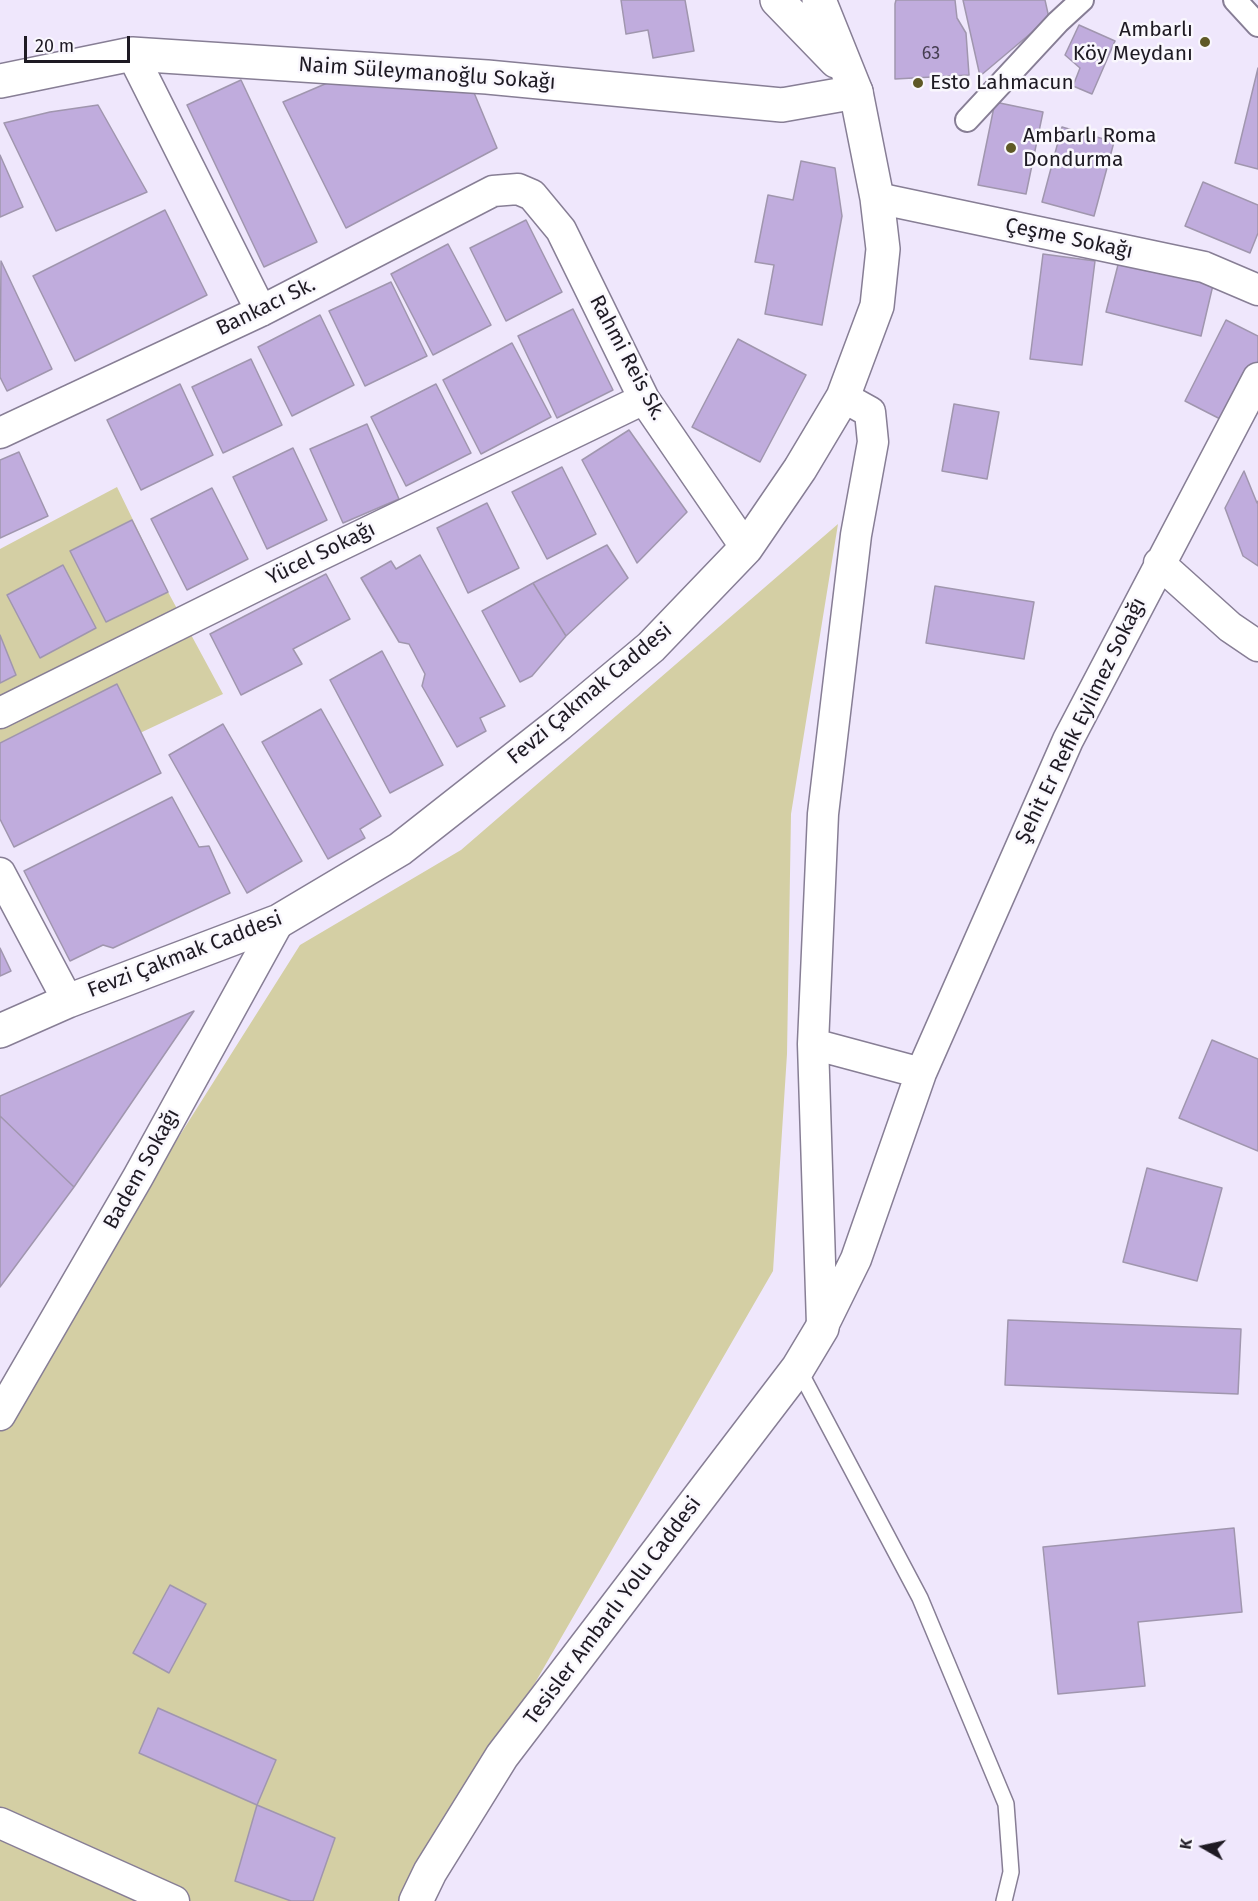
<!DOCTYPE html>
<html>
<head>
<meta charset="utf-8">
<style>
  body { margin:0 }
  #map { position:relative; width:1258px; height:1901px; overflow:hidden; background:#efe7fc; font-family:"Fira Sans",sans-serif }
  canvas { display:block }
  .north { position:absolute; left:1174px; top:1817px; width:60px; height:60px; -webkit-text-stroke:4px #f9f7fd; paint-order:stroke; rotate:279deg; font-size:16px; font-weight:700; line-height:24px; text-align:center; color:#1e1a23 }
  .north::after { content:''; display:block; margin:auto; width:21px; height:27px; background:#1e1a23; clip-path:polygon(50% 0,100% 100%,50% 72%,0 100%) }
  .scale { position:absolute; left:24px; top:36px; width:106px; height:27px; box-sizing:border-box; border:3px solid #1e1a23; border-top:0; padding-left:8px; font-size:18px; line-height:21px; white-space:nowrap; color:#1e1a23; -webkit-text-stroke:4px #f9f7fd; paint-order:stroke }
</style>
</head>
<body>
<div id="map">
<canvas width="1258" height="1901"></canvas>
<div class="north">K</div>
<div class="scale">20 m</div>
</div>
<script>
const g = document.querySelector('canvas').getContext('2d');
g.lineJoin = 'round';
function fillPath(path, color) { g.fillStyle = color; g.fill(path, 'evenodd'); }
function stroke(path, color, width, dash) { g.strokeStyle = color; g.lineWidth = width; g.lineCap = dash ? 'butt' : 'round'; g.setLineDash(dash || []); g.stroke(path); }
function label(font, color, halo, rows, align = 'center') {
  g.font = font + ' "Fira Sans",sans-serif'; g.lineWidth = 5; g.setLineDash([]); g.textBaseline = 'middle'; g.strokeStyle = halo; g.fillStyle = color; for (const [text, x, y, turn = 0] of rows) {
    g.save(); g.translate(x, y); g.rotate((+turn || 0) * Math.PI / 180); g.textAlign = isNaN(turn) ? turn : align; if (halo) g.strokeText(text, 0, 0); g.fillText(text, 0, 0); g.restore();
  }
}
fillPath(new Path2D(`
  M 117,487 L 168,592 L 223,694 L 8,795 L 0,779 L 0,549 Z
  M 838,524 L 791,814 L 787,1054 L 773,1271 L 409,1901 L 0,1901 L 0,1420 L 300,945 L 461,850 Z`), '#d4cfa4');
const building = new Path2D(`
  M 621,0 L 685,0 L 694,51 L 653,58 L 648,30 L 626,34 Z
  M 896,0 L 955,0 L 957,18 L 966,33 L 969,75 L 895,79 L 895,4 Z
  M 963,0 L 1045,0 L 1049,18 L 980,76 Z
  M 1079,25 L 1115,41 L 1092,94 L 1073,86 L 1080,68 L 1065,55 Z
  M 1258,68 L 1258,169 L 1235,163 Z
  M 346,75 L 470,83 L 497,148 L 346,228 L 283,102 Z
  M 241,80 L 317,242 L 264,267 L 187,105 Z
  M 995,102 L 1043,112 L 1026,194 L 978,185 Z
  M 98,105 L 147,192 L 56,231 L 4,123 L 50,112 Z
  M 1062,127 L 1114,142 L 1094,216 L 1042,202 Z
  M 0,155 L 23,207 L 0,217 Z
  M 801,161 L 835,168 L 842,216 L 822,325 L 765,314 L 774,265 L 755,262 L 768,195 L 793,200 Z
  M 1203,182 L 1258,205 L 1258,233 L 1250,253 L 1185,226 Z
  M 165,210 L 207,295 L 75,361 L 33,276 Z
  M 526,220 L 562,292 L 506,321 L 470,248 Z
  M 448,244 L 491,325 L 433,355 L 391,274 Z
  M 1043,254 L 1095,261 L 1082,365 L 1030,359 Z
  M 1,261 L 52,369 L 7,391 L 0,377 Z
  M 1119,261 L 1213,285 L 1201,336 L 1106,312 Z
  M 391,282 L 427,356 L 365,386 L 329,311 Z
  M 573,309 L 613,390 L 557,418 L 518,336 Z
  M 320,315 L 354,385 L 292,416 L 258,347 Z
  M 1226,320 L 1258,336 L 1258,365 L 1228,423 L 1185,401 Z
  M 738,339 L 806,375 L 760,462 L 692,427 Z
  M 512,343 L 551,417 L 481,454 L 443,380 Z
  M 251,359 L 282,425 L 223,453 L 192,387 Z
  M 180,384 L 213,455 L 141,490 L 107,420 Z
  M 436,384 L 471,453 L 406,486 L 371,417 Z
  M 954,404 L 999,412 L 987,479 L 942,471 Z
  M 367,424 L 399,499 L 343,523 L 310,449 Z
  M 629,430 L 687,512 L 637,563 L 582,460 Z
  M 293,448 L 327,520 L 267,549 L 233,477 Z
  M 19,452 L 48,516 L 0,538 L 0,460 Z
  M 562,467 L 596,534 L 547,559 L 512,492 Z
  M 1244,471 L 1257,503 L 1258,501 L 1258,566 L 1243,556 L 1225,508 Z
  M 212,488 L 248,559 L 187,590 L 151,519 Z
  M 487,503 L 519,568 L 468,593 L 437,528 Z
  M 132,520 L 168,592 L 106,622 L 70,551 Z
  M 607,545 L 628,578 L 566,636 L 533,583 Z
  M 420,555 L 505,706 L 480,718 L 486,731 L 457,747 L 422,686 L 425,674 L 409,644 L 399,642 L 361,578 L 391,561 L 396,569 Z
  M 63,565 L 96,628 L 40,658 L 7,595 Z
  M 326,574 L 350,619 L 293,649 L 302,664 L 241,695 L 210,634 Z
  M 533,583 L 566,636 L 532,676 L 520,682 L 482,611 Z
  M 935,586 L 1034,602 L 1024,659 L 926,643 Z
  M 0,635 L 16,675 L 0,683 Z
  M 382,651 L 443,765 L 390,793 L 330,680 Z
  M 117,684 L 161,773 L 14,847 L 0,819 L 0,743 Z
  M 321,709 L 381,816 L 360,829 L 365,838 L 328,859 L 262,742 Z
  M 223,724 L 302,861 L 247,893 L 169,755 Z
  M 172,797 L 199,847 L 209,846 L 230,893 L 113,948 L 103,945 L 70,961 L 24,871 Z
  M 0,948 L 11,971 L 0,976 Z
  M 194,1011 L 74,1187 L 0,1116 L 0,1096 Z
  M 1212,1040 L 1258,1059 L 1258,1151 L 1179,1118 Z
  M 0,1116 L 74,1187 L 0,1287 Z
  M 1147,1168 L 1222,1188 L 1197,1281 L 1123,1262 Z
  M 1008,1320 L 1241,1329 L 1238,1394 L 1005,1385 Z
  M 1234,1528 L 1242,1612 L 1138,1622 L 1145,1686 L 1058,1694 L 1043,1547 Z
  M 170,1585 L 206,1604 L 169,1673 L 133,1653 Z
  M 158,1708 L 276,1760 L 257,1805 L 139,1753 Z
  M 257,1805 L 335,1838 L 313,1901 L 291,1901 L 235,1881 Z`);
fillPath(building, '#c0acdd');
stroke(building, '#a096ae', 1.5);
const service = new Path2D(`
  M 798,1368 L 920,1598 L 1006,1804 L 1011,1872 L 1004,1901`);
const pedestrian = new Path2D(`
  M 1235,0 L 1258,25
  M 967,120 L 1058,22 L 1082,0`);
const minor = new Path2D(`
  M 132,54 L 261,311
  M 877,198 L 1204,267 L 1258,290
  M 0,433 L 261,311 L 493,191 L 518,189 L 532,195 L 561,230 L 644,399 L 746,548
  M 1159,563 L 1230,627 L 1258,646
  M 0,713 L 262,583 L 644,399
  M 0,873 L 68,1001
  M 813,1044 L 921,1073
  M 822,1325 L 813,1044 L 823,814 L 856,535 L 873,442 L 870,412 L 843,397
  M 822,1328 L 856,1259 L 921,1073 L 1068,740 L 1258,378
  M 0,1415 L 138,1177 L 279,921
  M 0,1823 L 174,1901`);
const tertiary = new Path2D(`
  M 416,1901 L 430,1872 L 502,1756 L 798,1368 L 822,1328`);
const secondary = new Path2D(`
  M 0,81 L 132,54 L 487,77 L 782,105 L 856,92`);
const primary = new Path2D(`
  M 777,0 L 836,61
  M 0,1031 L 68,1001 L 279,921 L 400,849 L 559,724 L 651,647 L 746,548 L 800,469 L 843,397 L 877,306 L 883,249 L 877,198 L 856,92 L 819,0`);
stroke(service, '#877e95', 18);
stroke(pedestrian, '#877e95', 26);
stroke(minor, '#877e95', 33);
stroke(tertiary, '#877e95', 36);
stroke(secondary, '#877e95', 36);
stroke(primary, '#877e95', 36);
stroke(service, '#fff', 15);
stroke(pedestrian, '#fff', 22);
stroke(minor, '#fff', 30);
stroke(tertiary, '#fff', 33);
stroke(secondary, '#fff', 33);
stroke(primary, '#fff', 33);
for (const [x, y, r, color] of [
  [1205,42,6,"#5f5926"],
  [918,83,6,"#5f5926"],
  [1011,148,6,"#5f5926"]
]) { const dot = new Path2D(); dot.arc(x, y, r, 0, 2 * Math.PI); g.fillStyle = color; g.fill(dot); stroke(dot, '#f9f7fd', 2); }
label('18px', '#463e52', null, [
  ["63",931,54]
]);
label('21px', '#1e1a23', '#f9f7fd', [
  ["Ambarlı",1193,30,"right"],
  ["Köy Meydanı",1193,54,"right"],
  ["Esto Lahmacun",930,83],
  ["Ambarlı Roma",1023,136],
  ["Dondurma",1023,160]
], 'left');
label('21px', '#1e1a23', '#f9f7fd', [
  ["Naim Süleymanoğlu Sokağı",427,74,4],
  ["Çeşme Sokağı",1069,239,12],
  ["Bankacı Sk.",266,307,-26],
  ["Rahmi Reis Sk.",627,358,62],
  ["Yücel Sokağı",321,554,-26],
  ["Fevzi Çakmak Caddesi",590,694,-40],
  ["Şehit Er Refik Eyilmez Sokağı",1081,721,-64],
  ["Fevzi Çakmak Caddesi",185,955,-21],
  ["Badem Sokağı",142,1169,-61],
  ["Tesisler Ambarlı Yolu Caddesi",613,1611,-53]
]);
</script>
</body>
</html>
